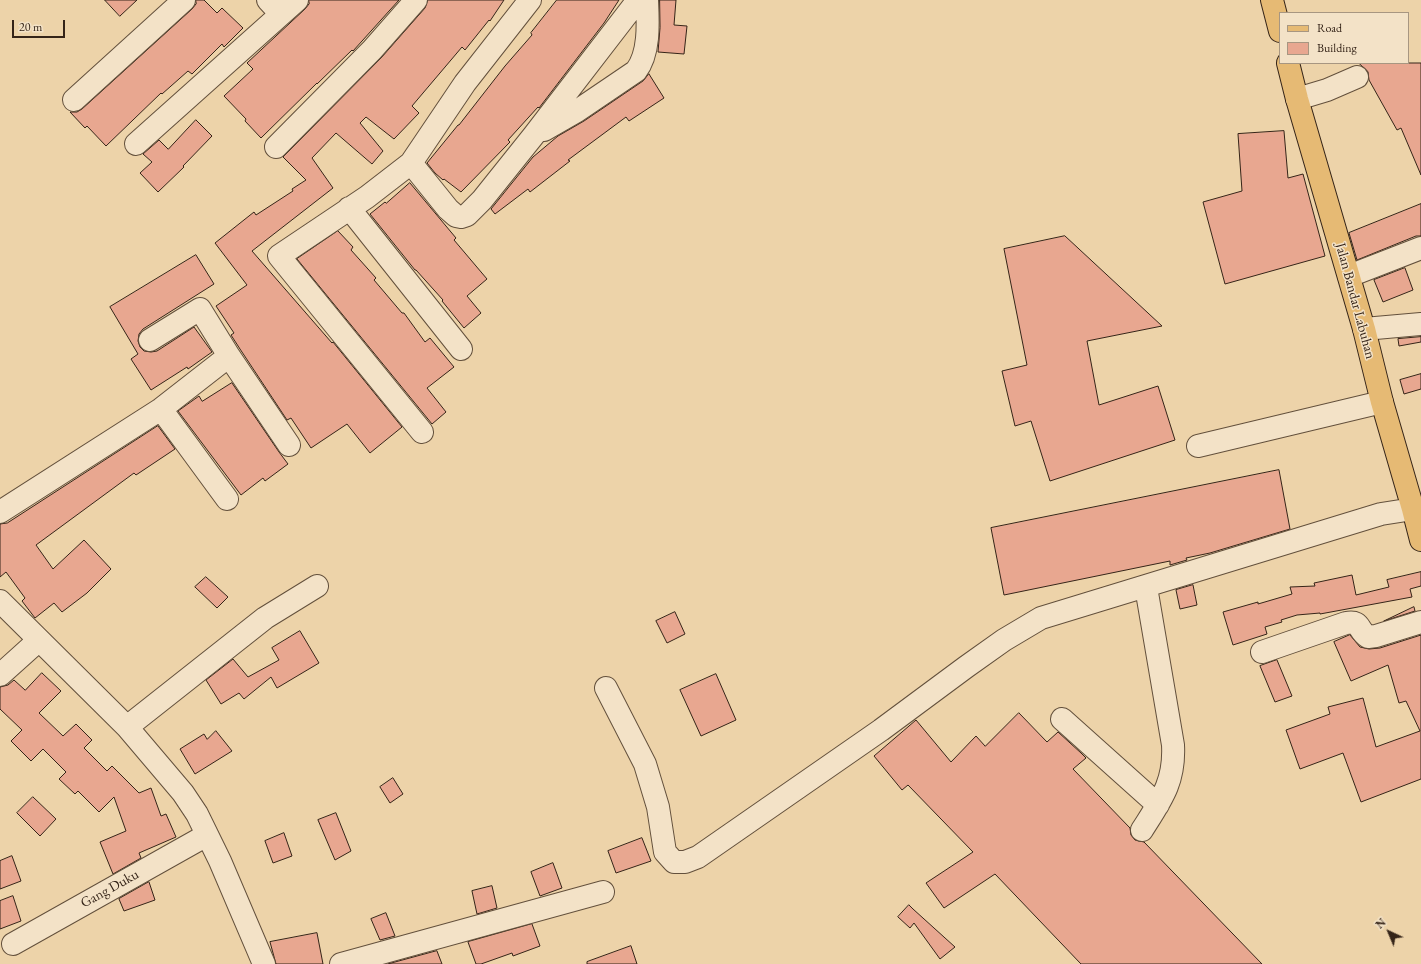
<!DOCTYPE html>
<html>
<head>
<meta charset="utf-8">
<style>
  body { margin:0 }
  #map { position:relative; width:1421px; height:964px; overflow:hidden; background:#edd3a9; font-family:"EB Garamond",serif }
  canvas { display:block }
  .legend { position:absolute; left:1279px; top:12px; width:130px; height:52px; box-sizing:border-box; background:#f3e2c7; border:1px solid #a79681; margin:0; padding:5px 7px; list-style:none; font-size:12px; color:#352418 }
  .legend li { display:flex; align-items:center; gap:8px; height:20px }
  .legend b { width:20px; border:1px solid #a79681 }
  .north { position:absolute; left:1369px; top:912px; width:40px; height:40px; -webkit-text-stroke:3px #f3e2c7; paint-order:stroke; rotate:316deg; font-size:11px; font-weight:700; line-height:16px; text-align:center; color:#352418 }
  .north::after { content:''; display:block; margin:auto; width:14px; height:18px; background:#352418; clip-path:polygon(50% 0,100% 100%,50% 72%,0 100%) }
  .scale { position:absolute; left:12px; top:20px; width:53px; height:18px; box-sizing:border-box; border:2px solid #352418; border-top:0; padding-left:5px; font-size:12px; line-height:14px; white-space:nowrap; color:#352418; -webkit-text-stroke:3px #f3e2c7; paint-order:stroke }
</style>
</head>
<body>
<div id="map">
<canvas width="1421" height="964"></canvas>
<ul class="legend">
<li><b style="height:5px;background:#e6ba74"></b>Road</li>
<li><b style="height:11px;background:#e8a790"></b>Building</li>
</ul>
<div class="north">N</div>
<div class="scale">20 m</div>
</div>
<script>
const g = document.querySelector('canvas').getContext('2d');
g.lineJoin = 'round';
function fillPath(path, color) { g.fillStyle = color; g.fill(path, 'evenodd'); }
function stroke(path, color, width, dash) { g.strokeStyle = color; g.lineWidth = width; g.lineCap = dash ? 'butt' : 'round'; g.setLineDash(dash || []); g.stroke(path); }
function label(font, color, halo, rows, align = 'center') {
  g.font = font + ' "EB Garamond",serif'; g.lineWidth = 3; g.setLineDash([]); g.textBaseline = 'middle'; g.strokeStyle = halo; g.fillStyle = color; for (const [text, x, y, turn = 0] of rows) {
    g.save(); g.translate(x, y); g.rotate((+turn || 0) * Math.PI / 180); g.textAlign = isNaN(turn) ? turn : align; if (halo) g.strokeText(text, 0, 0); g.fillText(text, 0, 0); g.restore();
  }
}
const building = new Path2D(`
  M 105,0 L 137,0 L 120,16 Z
  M 196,0 L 204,0 L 217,13 L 222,8 L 243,28 L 224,47 L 222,44 L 192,74 L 188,71 L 162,94 L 161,93 L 106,146 L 87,126 L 85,128 L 70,112 L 77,112 L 82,109 L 192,9 L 196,4 Z
  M 309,0 L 399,0 L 353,51 L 352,50 L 317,84 L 317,83 L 261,138 L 245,121 L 246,119 L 224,96 L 253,69 L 247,63 L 305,9 L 309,4 Z
  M 428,0 L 504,0 L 490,21 L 489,20 L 465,50 L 462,47 L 412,106 L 419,113 L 394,139 L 366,117 L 360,123 L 383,151 L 372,164 L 336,133 L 312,158 L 333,188 L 252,251 L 332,343 L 333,342 L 402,427 L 370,453 L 347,424 L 311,448 L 291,418 L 287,420 L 240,349 L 231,335 L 234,333 L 216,306 L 247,285 L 215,243 L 254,212 L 256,215 L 293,191 L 292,189 L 306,180 L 283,157 L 381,58 L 425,8 Z
  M 557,0 L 619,0 L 604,23 L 539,108 L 538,107 L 508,140 L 510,142 L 461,192 L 444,179 L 443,180 L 435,173 L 427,163 L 458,125 L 459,125 L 505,66 L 532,35 L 531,33 Z
  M 660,0 L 676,0 L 674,25 L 687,26 L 684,54 L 658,52 L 660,28 Z
  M 1359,63 L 1421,63 L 1421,175 L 1401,128 L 1397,130 L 1369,80 L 1368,72 Z
  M 649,74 L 664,98 L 629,121 L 626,117 L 568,160 L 570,161 L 530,192 L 528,189 L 495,214 L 491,209 L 533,157 L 558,136 L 584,121 L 643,81 Z
  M 196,120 L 212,136 L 183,166 L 184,167 L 158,192 L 140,173 L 152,162 L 143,154 L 159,140 L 168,149 Z
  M 1284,131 L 1288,178 L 1303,174 L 1325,256 L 1225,284 L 1203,202 L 1242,191 L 1238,134 Z
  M 410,183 L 456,238 L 454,240 L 487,279 L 467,296 L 481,313 L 464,328 L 442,301 L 443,300 L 416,270 L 415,270 L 370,214 L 385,202 L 386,203 Z
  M 1421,204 L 1421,236 L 1416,236 L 1357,260 L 1349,233 Z
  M 338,231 L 353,247 L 351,250 L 376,278 L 374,280 L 402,313 L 404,313 L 425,342 L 430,338 L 454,367 L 427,388 L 446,412 L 432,424 L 297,259 Z
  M 1065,236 L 1162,326 L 1087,341 L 1099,405 L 1158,386 L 1175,440 L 1050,481 L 1031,421 L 1015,426 L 1002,371 L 1027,365 L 1004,249 Z
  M 196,255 L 214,284 L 143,329 L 139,334 L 138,341 L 140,347 L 144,351 L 151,352 L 157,351 L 194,327 L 212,352 L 188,369 L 187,367 L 151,390 L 131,359 L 138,354 L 110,307 Z
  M 1405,268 L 1413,290 L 1383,302 L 1374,280 Z
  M 1421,337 L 1421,342 L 1399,346 L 1398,339 Z
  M 1421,374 L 1421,389 L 1404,394 L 1400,380 Z
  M 232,383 L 279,452 L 288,464 L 265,481 L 263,478 L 241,495 L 178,411 L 199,396 L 202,401 Z
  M 158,426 L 175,449 L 136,475 L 134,473 L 36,545 L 53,569 L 84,540 L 111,569 L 87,593 L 62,612 L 54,603 L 35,618 L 22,601 L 25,598 L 6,572 L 0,577 L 0,524 L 7,523 Z
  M 1279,470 L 1290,529 L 1210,553 L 1186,558 L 1187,560 L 1170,565 L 1170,561 L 1004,595 L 991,528 Z
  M 1421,572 L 1421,586 L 1410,589 L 1412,597 L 1320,614 L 1320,613 L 1297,615 L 1281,620 L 1282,622 L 1265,627 L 1267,634 L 1233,645 L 1223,612 L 1258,602 L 1258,604 L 1292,594 L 1290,587 L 1315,586 L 1314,583 L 1352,575 L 1356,595 L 1389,587 L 1387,580 Z
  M 206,577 L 228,597 L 217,608 L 195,587 Z
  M 1193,585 L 1197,605 L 1180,609 L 1176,590 Z
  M 1414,607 L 1415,611 L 1384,621 Z
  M 675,612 L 685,634 L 667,643 L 656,621 Z
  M 300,631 L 319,663 L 277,688 L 271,677 L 244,699 L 239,693 L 221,704 L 206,680 L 233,659 L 248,677 L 279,660 L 272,648 Z
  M 1350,635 L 1360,647 L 1369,649 L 1380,648 L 1421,635 L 1421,779 L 1361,802 L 1343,753 L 1300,769 L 1286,730 L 1330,714 L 1328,707 L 1363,698 L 1376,747 L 1420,731 L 1406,701 L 1399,703 L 1388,665 L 1351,681 L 1334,642 Z
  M 1277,660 L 1292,696 L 1275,702 L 1260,666 Z
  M 42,673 L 61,691 L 39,713 L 63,736 L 76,724 L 92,740 L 84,748 L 107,771 L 112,766 L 139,793 L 151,788 L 161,816 L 166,814 L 176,837 L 139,853 L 141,858 L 113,874 L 100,842 L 126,831 L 114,797 L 99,812 L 78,791 L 75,794 L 59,779 L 66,772 L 43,749 L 31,761 L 11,741 L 22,730 L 0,709 L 0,687 L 8,685 L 14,680 L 25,690 Z
  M 716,674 L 736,720 L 701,736 L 680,690 Z
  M 1019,713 L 1047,742 L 1058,732 L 1081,753 L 1086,758 L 1073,769 L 1130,828 L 1131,835 L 1135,840 L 1144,842 L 1262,964 L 1081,964 L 995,874 L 944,908 L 926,883 L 973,852 L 908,785 L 902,790 L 874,756 L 916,720 L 951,762 L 976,736 L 985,746 Z
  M 216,731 L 232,751 L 195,774 L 180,749 L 204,734 L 207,739 Z
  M 393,778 L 403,794 L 390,803 L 380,787 Z
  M 33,797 L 56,819 L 40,836 L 17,813 Z
  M 336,813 L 351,851 L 335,860 L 318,820 Z
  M 284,833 L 292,856 L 273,863 L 265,841 Z
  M 642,838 L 651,861 L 616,873 L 608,851 Z
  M 12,856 L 21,881 L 0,889 L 0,861 Z
  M 553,863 L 562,888 L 540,896 L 531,872 Z
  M 149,882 L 155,900 L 124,911 L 119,899 Z
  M 492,886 L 497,908 L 477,914 L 472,891 Z
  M 13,896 L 21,921 L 0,929 L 0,901 Z
  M 909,905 L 913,909 L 955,947 L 940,959 L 914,923 L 910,928 L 898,917 Z
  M 386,913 L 395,936 L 380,940 L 371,919 Z
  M 532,924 L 540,946 L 513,956 L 512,953 L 481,964 L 476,964 L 468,942 Z
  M 317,933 L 323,964 L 276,964 L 270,942 Z
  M 631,946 L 637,964 L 587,964 L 587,962 Z
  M 437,951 L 442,964 L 388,964 Z`);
fillPath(building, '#e8a790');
stroke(building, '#352418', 1);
const minor = new Path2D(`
  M 268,0 L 281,14
  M 1297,99 L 1327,90 L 1357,77
  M 74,100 L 184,0
  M 544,130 L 577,111 L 636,71 C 650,53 648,22 647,0
  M 136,144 L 297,0
  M 276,147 L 372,50 L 416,0
  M 411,163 L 448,209 L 456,216 L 461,217 L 467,215 L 482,200 L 534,135 L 638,0
  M 349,208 L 461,349
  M 1349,276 L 1421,248
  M 1364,329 L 1421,324
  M 150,340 L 200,309 L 229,356 L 289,445
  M 161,409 L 227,499
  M 422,432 L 279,256 L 367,197 L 411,163 L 465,83 L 530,0
  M 1198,446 L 1382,402
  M 0,512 L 161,409 L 229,356
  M 0,601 L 127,727 L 183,793 L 197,814 L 220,861 L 264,964
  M 1262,652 L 1346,623 C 1362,620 1357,630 1368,637 L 1376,636 L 1421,622
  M 0,675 L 39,640
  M 606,688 L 645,764 L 658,807 L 665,852 L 674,862 L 685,862 L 698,857 L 881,730 L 966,667 L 1004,640 L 1041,618 L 1381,514 L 1413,509
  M 1062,719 L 1158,805
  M 127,727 L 265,618 L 317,586
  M 1142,830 C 1161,800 1175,782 1173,745 L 1146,587
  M 13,944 L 207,835
  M 341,964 L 603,892`);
const major = new Path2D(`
  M 1272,0 L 1280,31
  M 1288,63 L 1297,99 L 1364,329 L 1382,402 L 1413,509 L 1421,540`);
stroke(minor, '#63503c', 24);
stroke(major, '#352418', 24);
stroke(minor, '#f3e2c7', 22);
stroke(major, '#e6ba74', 22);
label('14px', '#352418', '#f3e2c7', [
  ["Jalan Bandar Labuhan",1355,301,75],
  ["Gang Duku",110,889,-29]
]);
</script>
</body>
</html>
